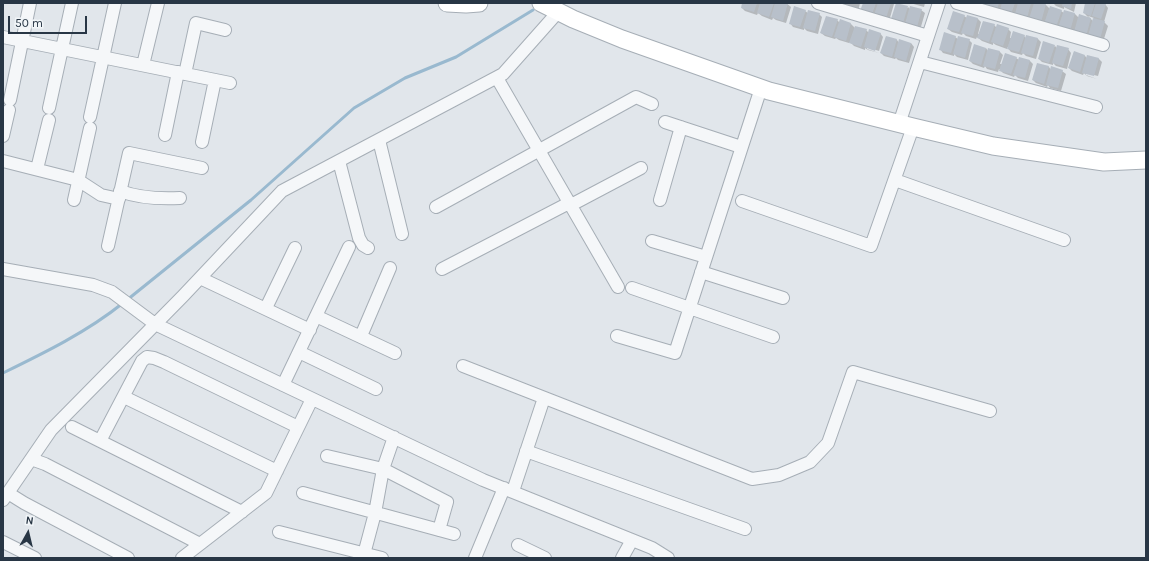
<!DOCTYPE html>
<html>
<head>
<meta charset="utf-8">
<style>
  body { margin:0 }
  #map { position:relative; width:1149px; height:561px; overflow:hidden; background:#e1e6eb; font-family:Karla,sans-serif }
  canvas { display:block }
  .frame { position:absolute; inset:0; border:4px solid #283645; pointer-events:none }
  .north { position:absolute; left:8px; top:513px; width:40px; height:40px; -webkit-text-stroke:3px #f1f5f8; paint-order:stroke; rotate:8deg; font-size:11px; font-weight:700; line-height:16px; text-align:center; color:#283645 }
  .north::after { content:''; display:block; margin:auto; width:14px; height:18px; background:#283645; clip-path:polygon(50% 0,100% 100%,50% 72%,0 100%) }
  .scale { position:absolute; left:8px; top:16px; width:79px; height:18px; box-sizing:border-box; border:2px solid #283645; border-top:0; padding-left:5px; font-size:12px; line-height:14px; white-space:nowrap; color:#283645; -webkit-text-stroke:3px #f1f5f8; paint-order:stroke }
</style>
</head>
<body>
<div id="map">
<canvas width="1149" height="561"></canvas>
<div class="frame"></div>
<div class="north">N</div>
<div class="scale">50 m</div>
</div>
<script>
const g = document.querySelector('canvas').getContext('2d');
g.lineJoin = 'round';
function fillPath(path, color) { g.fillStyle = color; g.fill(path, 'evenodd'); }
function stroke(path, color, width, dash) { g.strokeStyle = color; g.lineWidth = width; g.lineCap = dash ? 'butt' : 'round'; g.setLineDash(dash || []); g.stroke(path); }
fillPath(new Path2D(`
  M 743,3 L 786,3 L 791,7 L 786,23 L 776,20 L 773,18 L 772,20 L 762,16 L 758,13 L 757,15 L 745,11 L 742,8 Z
  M 832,3 L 860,3 L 858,12 Z
  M 864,3 L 893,3 L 894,4 L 889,21 L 861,10 Z
  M 910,3 L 925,3 L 924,7 Z
  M 974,3 L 1039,3 L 1046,5 L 1050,9 L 1061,11 L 1064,13 L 1064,11 L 1075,14 L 1079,18 L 1089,18 L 1084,13 L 1087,3 L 1100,3 L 1105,4 L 1108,8 L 1104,22 L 1108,26 L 1103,42 L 990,9 L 986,5 L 985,6 ZM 1088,16 L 1094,18 L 1093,21 Z
  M 1053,3 L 1076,3 L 1074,12 L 1064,7 L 1064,9 L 1056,6 Z
  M 908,7 L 910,9 L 921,10 L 925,13 L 920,30 L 895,22 Z
  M 805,11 L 808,13 L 819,14 L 822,17 L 818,34 L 807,31 L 804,28 L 804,30 L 793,27 L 790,23 Z
  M 964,16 L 967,18 L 967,16 L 978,19 L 981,22 L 978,34 L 980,34 L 994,25 L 997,28 L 1008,29 L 1011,32 L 1010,38 L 1024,36 L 1026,38 L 1038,39 L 1041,42 L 1036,59 L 1026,56 L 1023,53 L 1022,55 L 1011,52 L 1007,47 L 1007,49 L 996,45 L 993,43 L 993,45 L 982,41 L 977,37 L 976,39 L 966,36 L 963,33 L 962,35 L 952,32 L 948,29 Z
  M 837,20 L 840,23 L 851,24 L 855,28 L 866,30 L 869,33 L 880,33 L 883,37 L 879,51 L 867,47 L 867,49 L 879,53 L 868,50 L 865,48 L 865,50 L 854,46 L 850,42 L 849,43 L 839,40 L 836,38 L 835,39 L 825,36 L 821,33 Z
  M 886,37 L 897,40 L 899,43 L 911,43 L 914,47 L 909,63 L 898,60 L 896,58 L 895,59 L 884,56 L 881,53 Z
  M 955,37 L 958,39 L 969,40 L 972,43 L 968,60 L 957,57 L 954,54 L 954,56 L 943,53 L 940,49 Z
  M 1055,46 L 1057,48 L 1068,49 L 1071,53 L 1067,69 L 1056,66 L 1053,63 L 1053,65 L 1042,62 L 1039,59 Z
  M 986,48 L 988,51 L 1000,52 L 1003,55 L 1000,64 L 1002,64 L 1016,58 L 1019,60 L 1030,61 L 1033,64 L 1028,81 L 1018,78 L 1015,75 L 1014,77 L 1003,73 L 999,69 L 998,72 L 987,69 L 985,66 L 984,68 L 973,64 L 970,61 Z
  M 1074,52 L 1085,56 L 1087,58 L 1099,59 L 1102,62 L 1098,76 L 1086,73 L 1086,75 L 1097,79 L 1087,76 L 1084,73 L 1083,75 L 1072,71 L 1069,68 Z
  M 1038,64 L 1049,67 L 1051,70 L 1062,71 L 1066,74 L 1061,91 L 1050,88 L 1048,85 L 1047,87 L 1036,83 L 1033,80 Z`), '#0003');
stroke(new Path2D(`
  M 127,300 L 251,200 L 354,108 L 405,78 L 456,57 L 533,10
  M 3,373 C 44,353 87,332 123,303`), '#99b9cf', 3);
fillPath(new Path2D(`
  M 742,3 L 757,3 L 754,12 L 741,8 Z
  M 760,3 L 774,3 L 769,17 L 757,13 Z
  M 775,3 L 788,3 L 783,21 L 771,17 Z
  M 863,3 L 876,3 L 872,14 L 860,11 Z
  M 878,3 L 891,3 L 886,18 L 874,15 Z
  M 896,3 L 908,6 L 903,23 L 891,19 Z
  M 986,3 L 999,3 L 997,10 L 986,6 Z
  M 1002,3 L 1015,3 L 1011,14 L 1000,10 Z
  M 1018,3 L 1031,3 L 1027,18 L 1015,14 Z
  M 1034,3 L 1046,4 L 1041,22 L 1029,19 Z
  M 1063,3 L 1072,3 L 1071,9 L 1062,6 Z
  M 1085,3 L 1095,3 L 1091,16 L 1083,13 Z
  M 1096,3 L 1106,4 L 1101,19 L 1092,16 Z
  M 794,6 L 806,10 L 800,27 L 789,24 Z
  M 910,6 L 922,9 L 917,27 L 905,24 Z
  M 1050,6 L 1062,10 L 1056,27 L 1044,24 Z
  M 808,10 L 820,13 L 815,31 L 803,28 Z
  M 1064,10 L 1075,13 L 1070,31 L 1058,28 Z
  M 953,11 L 965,15 L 959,32 L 947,29 Z
  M 1079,14 L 1091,18 L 1086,36 L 1074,32 Z
  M 967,15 L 978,18 L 973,36 L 961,33 Z
  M 826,16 L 838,19 L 832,37 L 820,33 Z
  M 1093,18 L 1105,21 L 1100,39 L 1088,36 Z
  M 840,19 L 851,23 L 846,41 L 834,37 Z
  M 983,21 L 995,24 L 989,42 L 977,38 Z
  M 997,24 L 1009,28 L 1003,46 L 991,42 Z
  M 855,26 L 867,29 L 861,47 L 849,43 Z
  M 869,29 L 881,33 L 875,51 L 864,47 Z
  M 1013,31 L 1025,35 L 1019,52 L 1007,49 Z
  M 944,32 L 956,36 L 951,53 L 939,50 Z
  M 1026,35 L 1038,38 L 1033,56 L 1021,53 Z
  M 886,36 L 897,39 L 892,57 L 880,53 Z
  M 958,36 L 970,39 L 965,58 L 953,54 Z
  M 899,39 L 911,43 L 906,61 L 894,57 Z
  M 1043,41 L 1055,45 L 1049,63 L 1038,59 Z
  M 974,44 L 986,48 L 981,65 L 969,61 Z
  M 1057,45 L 1069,48 L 1063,66 L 1052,63 Z
  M 988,48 L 1000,51 L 995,69 L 983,66 Z
  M 1074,51 L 1085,55 L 1080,72 L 1068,68 Z
  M 1005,53 L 1017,57 L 1011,74 L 999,71 Z
  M 1087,55 L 1099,58 L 1094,76 L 1082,73 Z
  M 1019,57 L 1030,60 L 1025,78 L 1013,75 Z
  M 1037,63 L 1049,66 L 1044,84 L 1032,80 Z
  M 1051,66 L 1063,70 L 1058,88 L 1046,85 Z`), '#b8c0ca');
const street = new Path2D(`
  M 818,3 L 928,36
  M 957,3 L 1103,45
  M 3,37 L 230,83
  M 920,62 L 1096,107
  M 143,65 L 158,3
  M 185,74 L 196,23 L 225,30
  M 497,78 L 618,287
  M 10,100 L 30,3
  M 49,108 L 72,3
  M 90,117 L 115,3
  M 665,122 L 741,147
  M 899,124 L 939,3
  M 165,135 L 178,72
  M 3,136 L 9,110
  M 379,140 L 402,234
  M 202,142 L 215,80
  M 3,161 L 78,180 L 101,195 L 119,199
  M 339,161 L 359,238 L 363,245 L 368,248
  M 37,169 L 49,120
  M 895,180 L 1064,240
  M 120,191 C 139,198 160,199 180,198
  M 74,200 L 90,128
  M 660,200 L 681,127
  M 742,201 L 871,246 L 913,127
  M 571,205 L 641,168
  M 436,207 L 636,97 L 652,104
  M 652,241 L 706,257
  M 108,246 L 129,153 L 202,168
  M 3,269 L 93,285 L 112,292 L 155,324 L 483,480 L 652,548 L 668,558
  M 442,269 L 569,203
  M 701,272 L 783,298
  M 200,278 L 310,330
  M 632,288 L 773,337
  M 266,308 L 295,248
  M 316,316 L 395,353
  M 361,336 L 390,268
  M 617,336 L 675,353 L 761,88
  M 299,352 L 376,389
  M 463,366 L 752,479 L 779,475 L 810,462 L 828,443 L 853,372 L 990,411
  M 283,385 L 349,247
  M 124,397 L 277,471
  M 72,427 L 242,512
  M 100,441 L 142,361 L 147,357 L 154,358 L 164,362 L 298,427
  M 526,451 L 745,529
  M 327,456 L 383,469 L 447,502 L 439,530
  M 31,459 L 45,464 L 200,544
  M 513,491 L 544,398
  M 8,493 L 24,503 L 128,558
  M 303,493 L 454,534
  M 3,500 L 51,430 L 183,296 L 282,191 L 503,74 L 558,12
  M 279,532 L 382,558
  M 3,542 L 35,558
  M 518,545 L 545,558
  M 182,558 L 266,493 L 312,399
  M 363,558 L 375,513 L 383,469 L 394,437
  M 475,558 L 504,488
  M 622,558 L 632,540`);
const secondary = new Path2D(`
  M 447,3 L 466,4 L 479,3
  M 541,3 L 573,19 L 622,39 L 769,91 L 913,127 L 993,146 L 1104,162 L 1146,160`);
stroke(street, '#a6aeb6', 14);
stroke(secondary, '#a6aeb6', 19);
stroke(street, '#f5f7f9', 12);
stroke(secondary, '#fff', 17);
</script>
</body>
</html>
